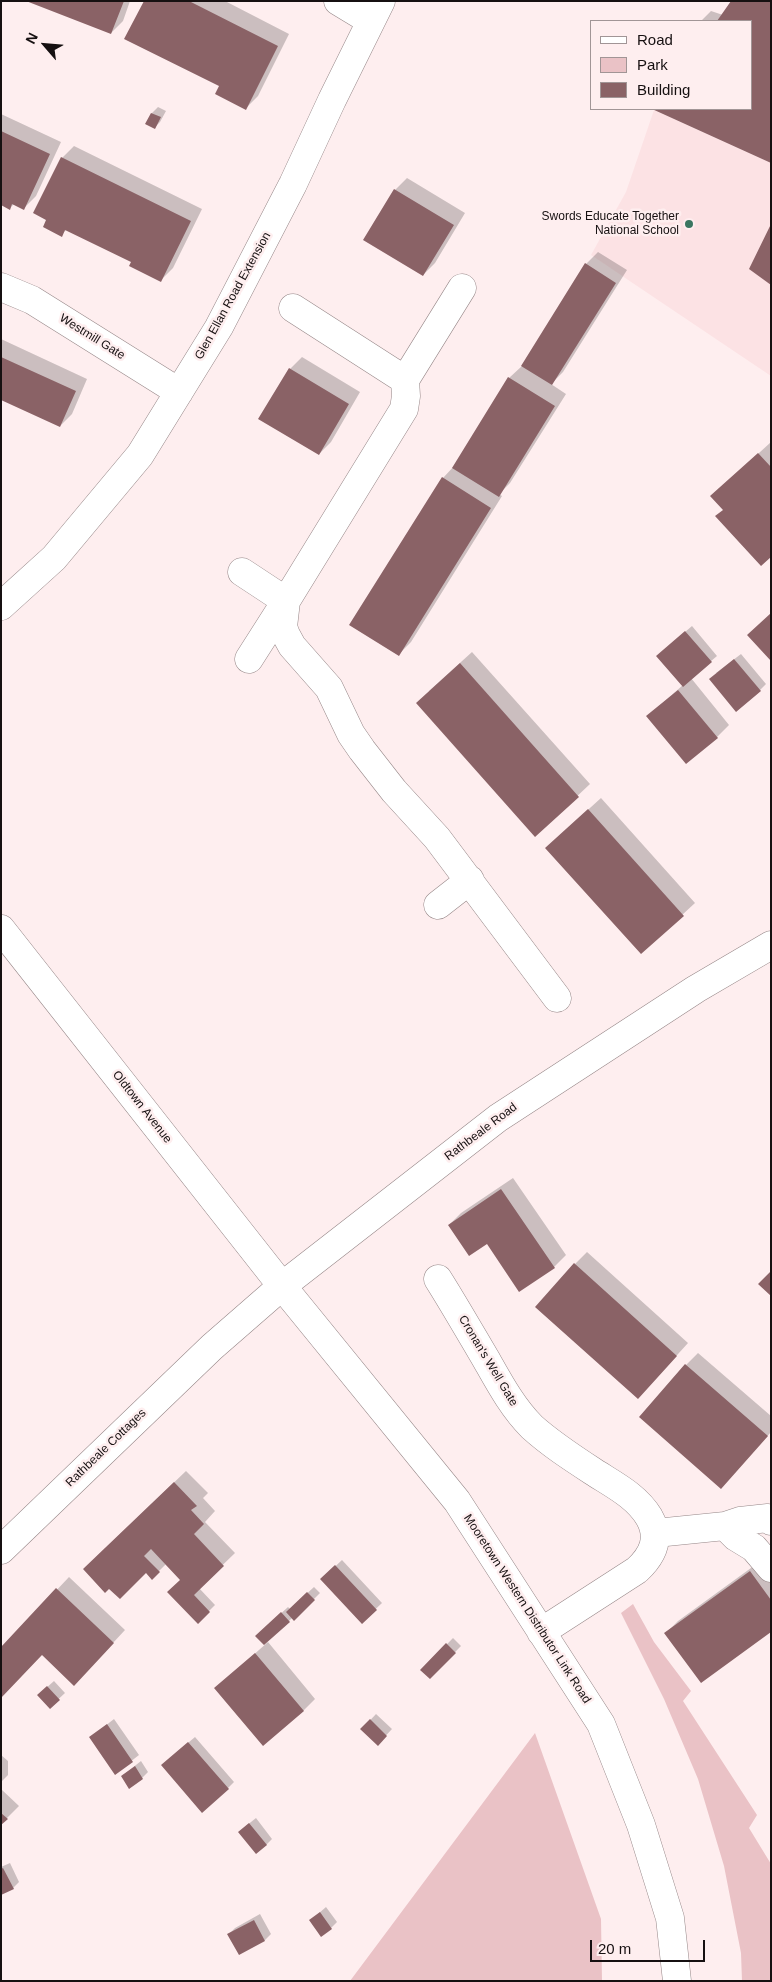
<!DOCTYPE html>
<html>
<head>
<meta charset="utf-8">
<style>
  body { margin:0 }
  #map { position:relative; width:772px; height:1982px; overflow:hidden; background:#feeeef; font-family:Helvetica,sans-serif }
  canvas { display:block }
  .frame { position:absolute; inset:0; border:2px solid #161011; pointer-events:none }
  .legend { position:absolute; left:590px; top:20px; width:162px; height:90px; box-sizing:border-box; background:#feeeef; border:1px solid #a19596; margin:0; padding:6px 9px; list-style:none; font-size:15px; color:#161011 }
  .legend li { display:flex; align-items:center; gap:10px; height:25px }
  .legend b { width:25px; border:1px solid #a19596 }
  .north { position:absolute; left:20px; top:20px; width:50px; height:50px; -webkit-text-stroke:4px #feeeef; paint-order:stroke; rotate:297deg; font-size:14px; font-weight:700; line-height:20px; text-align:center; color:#161011 }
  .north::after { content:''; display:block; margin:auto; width:18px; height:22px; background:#161011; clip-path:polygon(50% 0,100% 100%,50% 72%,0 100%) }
  .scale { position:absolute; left:590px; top:1940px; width:115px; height:22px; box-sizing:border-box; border:2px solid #161011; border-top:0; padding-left:6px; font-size:15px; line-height:18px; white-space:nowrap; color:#161011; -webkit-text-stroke:4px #feeeef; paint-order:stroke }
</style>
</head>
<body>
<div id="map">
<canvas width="772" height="1982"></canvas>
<div class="frame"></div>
<ul class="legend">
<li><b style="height:6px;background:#fff"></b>Road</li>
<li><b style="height:14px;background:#eac2c6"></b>Park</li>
<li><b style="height:14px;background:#8a6266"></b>Building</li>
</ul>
<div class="north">N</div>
<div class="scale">20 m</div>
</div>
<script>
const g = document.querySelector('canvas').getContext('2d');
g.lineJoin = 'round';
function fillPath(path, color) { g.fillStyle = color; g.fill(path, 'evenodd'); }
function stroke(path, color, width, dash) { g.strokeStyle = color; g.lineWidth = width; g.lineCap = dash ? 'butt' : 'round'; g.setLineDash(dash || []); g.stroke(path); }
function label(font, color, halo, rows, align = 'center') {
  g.font = font + ' Helvetica,sans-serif'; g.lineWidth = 5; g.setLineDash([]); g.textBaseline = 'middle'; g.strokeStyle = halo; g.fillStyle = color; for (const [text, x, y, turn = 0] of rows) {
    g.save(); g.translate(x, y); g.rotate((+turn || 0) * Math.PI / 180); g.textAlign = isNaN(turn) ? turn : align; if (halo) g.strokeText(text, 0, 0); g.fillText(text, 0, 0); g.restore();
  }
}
fillPath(new Path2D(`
  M 654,110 L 771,163 L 771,376 L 591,255 L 626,192 Z`), '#fce2e4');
fillPath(new Path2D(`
  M 633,1604 L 654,1642 L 691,1691 L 683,1701 L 757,1815 L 749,1828 L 771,1864 L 771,1981 L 742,1981 L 741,1953 L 724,1866 L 698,1779 L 664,1699 L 621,1613 Z
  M 535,1733 L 601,1919 L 602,1981 L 350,1981 Z`), '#eac2c6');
fillPath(new Path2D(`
  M 29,1 L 130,1 L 123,21 L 111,33 Z
  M 145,1 L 225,1 L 289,34 L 258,96 L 246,108 L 220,86 Z
  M 771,1 L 771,162 L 656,109 L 751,109 L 751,21 L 701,21 L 711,11 L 723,15 Z
  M 158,107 L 166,111 L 160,122 L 154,128 L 147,124 L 152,113 Z
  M 1,114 L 61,142 L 36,196 L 24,208 L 14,204 L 10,208 L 1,204 Z
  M 74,146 L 202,209 L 173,268 L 161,280 L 132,261 L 67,229 L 61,235 L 48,220 L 62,158 Z
  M 407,178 L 465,213 L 435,263 L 423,275 L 395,190 Z
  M 598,252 L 627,270 L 563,372 L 551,384 L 566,394 L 510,483 L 499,494 L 502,496 L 411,642 L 399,654 L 443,478 L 455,465 L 509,378 L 522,366 L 586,264 Z
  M 1,339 L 87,379 L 72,414 L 60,426 L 1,399 Z
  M 302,357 L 360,392 L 331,442 L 319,454 L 290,369 Z
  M 771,442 L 771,555 L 724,509 L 724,485 Z
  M 692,626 L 717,656 L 691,678 L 729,725 L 717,737 L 648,716 L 683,685 L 664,650 Z
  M 472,652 L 590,784 L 536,835 L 429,691 Z
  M 741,654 L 766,684 L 760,690 L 716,673 Z
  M 601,798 L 695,903 L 641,953 L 559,836 Z
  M 513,1178 L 566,1255 L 554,1267 L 487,1243 L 449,1225 L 461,1213 Z
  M 587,1252 L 688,1343 L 650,1385 L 575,1264 Z
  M 698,1353 L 771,1416 L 771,1432 L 721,1488 L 686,1365 Z
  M 186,1471 L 208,1493 L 203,1498 L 215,1511 L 205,1522 L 235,1553 L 199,1588 L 215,1605 L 198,1622 L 181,1580 L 166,1564 L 152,1578 L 146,1572 L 96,1557 Z
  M 342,1560 L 382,1603 L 362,1622 L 322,1579 Z
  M 762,1560 L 771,1572 L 771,1631 L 666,1633 L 678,1621 Z
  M 69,1577 L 125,1630 L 74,1685 L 42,1654 L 1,1649 Z
  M 314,1587 L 320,1593 L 294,1619 L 293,1617 L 289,1621 L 263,1630 L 288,1607 L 290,1609 Z
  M 453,1638 L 461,1646 L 430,1678 L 422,1670 Z
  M 268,1642 L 315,1699 L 303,1711 L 216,1688 Z
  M 54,1681 L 65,1693 L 50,1707 L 45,1689 Z
  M 376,1714 L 392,1729 L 378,1744 L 362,1729 Z
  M 114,1719 L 139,1755 L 116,1773 L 91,1737 Z
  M 195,1737 L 234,1782 L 228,1788 L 169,1759 Z
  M 1,1755 L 8,1761 L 8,1775 L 1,1782 Z
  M 141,1761 L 148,1772 L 142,1778 L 122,1776 Z
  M 1,1789 L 19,1806 L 1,1824 Z
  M 256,1818 L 272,1839 L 266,1845 L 246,1826 Z
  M 10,1863 L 19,1882 L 13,1888 L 1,1893 L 1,1867 Z
  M 326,1907 L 337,1922 L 331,1928 L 311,1920 Z
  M 260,1914 L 271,1934 L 265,1940 L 239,1953 L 229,1934 L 235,1928 Z`), '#0003');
fillPath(new Path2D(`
  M 26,1 L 124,1 L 111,34 Z
  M 144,1 L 189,1 L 278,46 L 246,110 L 215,94 L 219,86 L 124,39 Z
  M 731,1 L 771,1 L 771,163 L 652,109 L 751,109 L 751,21 L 717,21 Z
  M 151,113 L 161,117 L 155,129 L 145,124 Z
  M 1,131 L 50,154 L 24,210 L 12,204 L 10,210 L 1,205 Z
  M 61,157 L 191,221 L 161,282 L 129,266 L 131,262 L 65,230 L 62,237 L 43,227 L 46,220 L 33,213 Z
  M 394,189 L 454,225 L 423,276 L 363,240 Z
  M 771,224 L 771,285 L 749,269 Z
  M 585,263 L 616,283 L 552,385 L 521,366 Z
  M 1,357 L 76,391 L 60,427 L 1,400 Z
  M 289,368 L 349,404 L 319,455 L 258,419 Z
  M 508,377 L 555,406 L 499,497 L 452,468 Z
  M 758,453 L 771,467 L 771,557 L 761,566 L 715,516 L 723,510 L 710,496 Z
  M 442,477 L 491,508 L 399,656 L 349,625 Z
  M 771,613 L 771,661 L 747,635 Z
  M 685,631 L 712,662 L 683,687 L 656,656 Z
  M 734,659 L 761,691 L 736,712 L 709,679 Z
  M 460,663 L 579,797 L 535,837 L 416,703 Z
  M 678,690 L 718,738 L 686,764 L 646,716 Z
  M 588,809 L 684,916 L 641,954 L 545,848 Z
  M 501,1189 L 555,1268 L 519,1292 L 487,1244 L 469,1256 L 448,1225 Z
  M 574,1263 L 677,1356 L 638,1399 L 535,1307 Z
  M 771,1271 L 771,1296 L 758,1284 Z
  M 685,1364 L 768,1436 L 721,1489 L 639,1417 Z
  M 174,1482 L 197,1506 L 191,1510 L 204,1524 L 194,1534 L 224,1566 L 194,1595 L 210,1612 L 198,1624 L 167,1592 L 180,1580 L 151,1549 L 144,1556 L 160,1572 L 152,1580 L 146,1573 L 120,1599 L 109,1589 L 105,1593 L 83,1569 Z
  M 335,1565 L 377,1610 L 362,1624 L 320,1579 Z
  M 750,1571 L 771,1600 L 771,1632 L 701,1683 L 664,1633 Z
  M 56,1588 L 114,1643 L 74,1686 L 42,1655 L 1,1698 L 1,1647 Z
  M 307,1592 L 315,1600 L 294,1621 L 286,1612 Z
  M 281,1612 L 290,1622 L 264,1645 L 255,1636 Z
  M 446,1643 L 456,1653 L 430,1679 L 420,1670 Z
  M 255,1653 L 304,1711 L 263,1746 L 214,1688 Z
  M 47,1686 L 60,1700 L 50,1709 L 37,1695 Z
  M 370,1719 L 387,1736 L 378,1746 L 360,1729 Z
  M 107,1724 L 133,1762 L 115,1775 L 89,1737 Z
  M 188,1742 L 229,1789 L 202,1813 L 161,1765 Z
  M 135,1766 L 143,1779 L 129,1789 L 121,1776 Z
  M 1,1813 L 8,1819 L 1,1825 Z
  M 249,1823 L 267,1845 L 256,1854 L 238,1832 Z
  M 3,1868 L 14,1889 L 1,1895 L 1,1869 Z
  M 320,1912 L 332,1929 L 321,1937 L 309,1920 Z
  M 254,1920 L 265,1941 L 239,1955 L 227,1934 Z`), '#8a6266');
const minor = new Path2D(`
  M 338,1 L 371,21
  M 1,287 L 32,300 L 179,392
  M 293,308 L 405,380 L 406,396 L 404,409 L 286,601 L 283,627 L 286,635 L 292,646 L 329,688 L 351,734 L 362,750 L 394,791 L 437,838 L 557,998
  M 405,380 L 462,288
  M 242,572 L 286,601 L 249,659
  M 1,606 L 54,558 L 140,455 L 219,327 L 293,184 L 332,100 L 381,1
  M 438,905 L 470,880
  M 1,929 L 282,1286 L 457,1501 L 601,1724 L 641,1825 L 670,1918 L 677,1981
  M 438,1279 C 455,1306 471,1334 487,1361 C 500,1384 513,1408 532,1427 C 552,1445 574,1459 597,1474 C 616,1486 637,1497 649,1517 C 661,1538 653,1555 637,1570 L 541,1632
  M 725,1526 L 736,1537 L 754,1548 L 771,1568
  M 656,1533 L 725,1526 L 740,1521 L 768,1518 L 771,1521`);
const major = new Path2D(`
  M 1,1550 L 212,1347 L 282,1286 L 498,1118 L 696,989 L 771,945`);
stroke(minor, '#958687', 29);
stroke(major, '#958687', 29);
stroke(minor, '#fff', 28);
stroke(major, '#fff', 28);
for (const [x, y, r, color] of [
  [689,224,5,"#3b7661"]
]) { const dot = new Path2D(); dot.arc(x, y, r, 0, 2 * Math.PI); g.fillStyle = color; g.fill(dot); stroke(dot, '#feeeef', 2); }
label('12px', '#161011', '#feeeef', [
  ["Swords Educate Together",679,217],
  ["National School",679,231]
], 'right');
label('12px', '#161011', '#feeeef', [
  ["Glen Ellan Road Extension",233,296,-61],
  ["Westmill Gate",92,337,32],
  ["Oldtown Avenue",142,1107,52],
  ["Rathbeale Road",481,1132,-37],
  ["Cronan's Well Gate",488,1361,59],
  ["Rathbeale Cottages",106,1448,-44],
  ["Mooretown Western Distributor Link Road",527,1609,57]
]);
</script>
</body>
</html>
